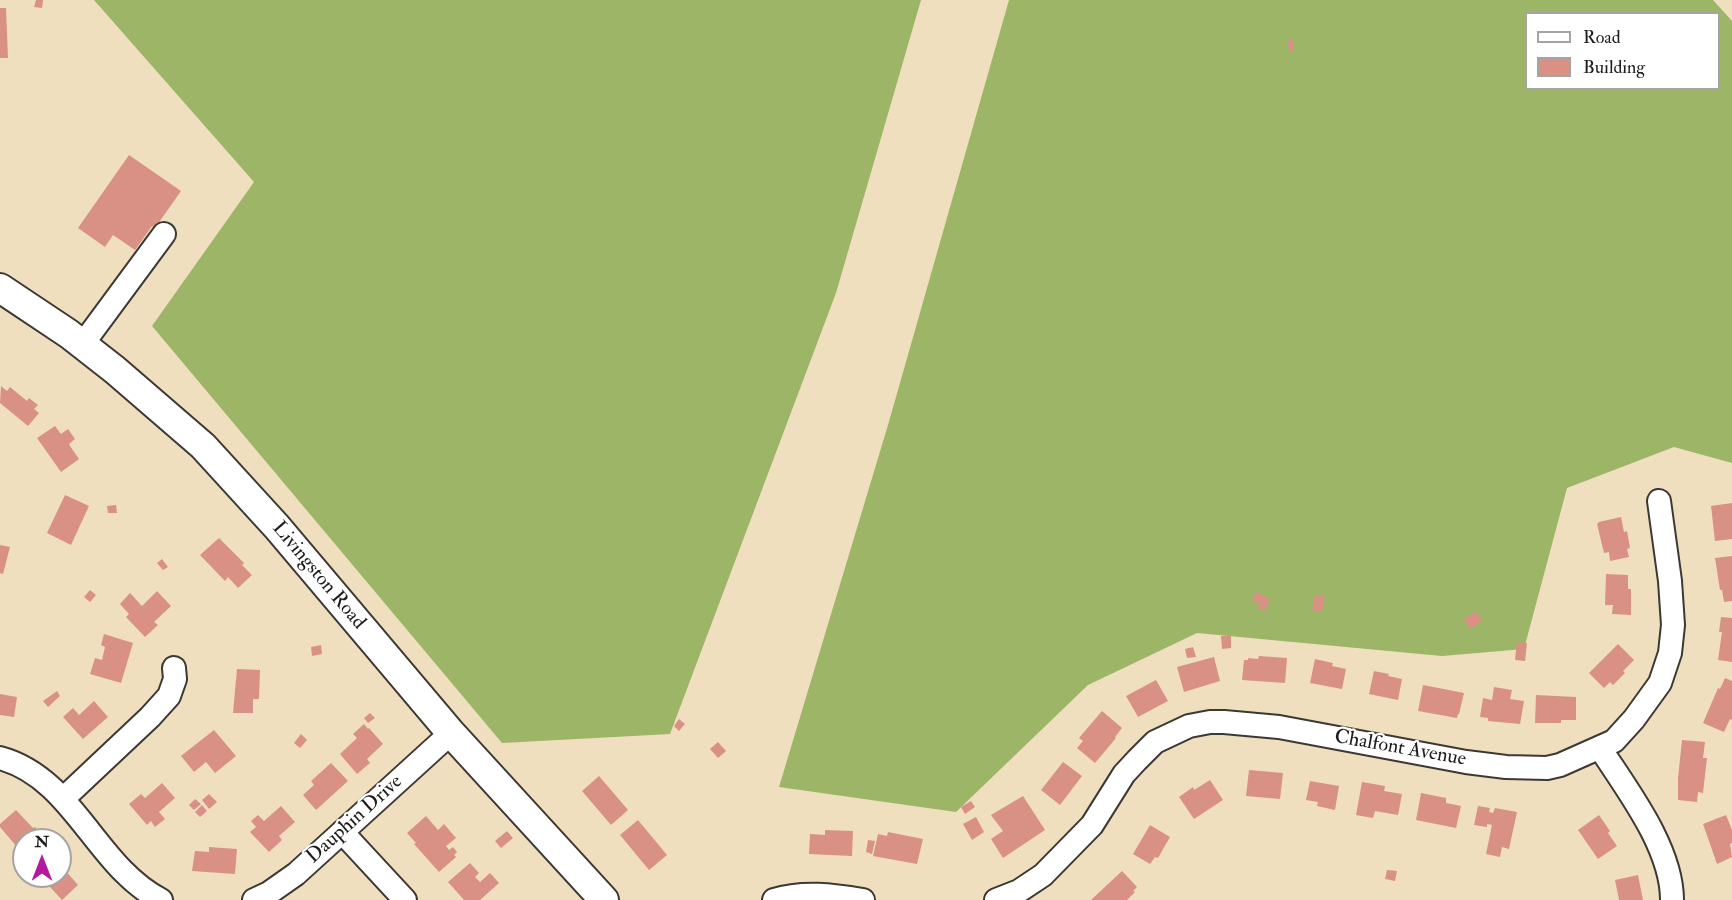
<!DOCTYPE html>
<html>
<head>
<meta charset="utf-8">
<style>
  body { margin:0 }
  #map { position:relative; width:1732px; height:900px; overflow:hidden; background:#f0dfbf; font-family:"IM FELL Double Pica",serif }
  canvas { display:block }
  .legend { position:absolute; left:1525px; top:12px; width:195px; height:78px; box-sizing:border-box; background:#fff; border:2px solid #a4a4a4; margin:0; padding:8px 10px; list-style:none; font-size:18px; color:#1c1c1c }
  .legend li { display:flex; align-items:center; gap:12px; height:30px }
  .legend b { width:30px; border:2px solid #a4a4a4 }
  .north { position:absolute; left:12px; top:828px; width:60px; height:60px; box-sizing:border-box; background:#fff; border:2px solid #a4a4a4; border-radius:50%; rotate:0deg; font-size:16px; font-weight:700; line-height:24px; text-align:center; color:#1c1c1c }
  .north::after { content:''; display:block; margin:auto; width:21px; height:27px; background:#b5179e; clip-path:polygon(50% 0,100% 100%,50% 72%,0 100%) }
</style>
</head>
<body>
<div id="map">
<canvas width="1732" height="900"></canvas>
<ul class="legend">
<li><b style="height:8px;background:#fff"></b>Road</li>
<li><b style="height:16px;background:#d99085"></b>Building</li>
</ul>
<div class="north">N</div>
</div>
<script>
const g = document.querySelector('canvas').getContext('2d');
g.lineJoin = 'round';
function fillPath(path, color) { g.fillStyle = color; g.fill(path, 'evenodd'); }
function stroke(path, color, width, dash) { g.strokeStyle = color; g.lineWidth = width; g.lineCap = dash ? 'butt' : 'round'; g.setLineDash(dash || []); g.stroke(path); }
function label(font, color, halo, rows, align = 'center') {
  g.font = font + ' "IM FELL Double Pica",serif'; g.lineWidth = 4.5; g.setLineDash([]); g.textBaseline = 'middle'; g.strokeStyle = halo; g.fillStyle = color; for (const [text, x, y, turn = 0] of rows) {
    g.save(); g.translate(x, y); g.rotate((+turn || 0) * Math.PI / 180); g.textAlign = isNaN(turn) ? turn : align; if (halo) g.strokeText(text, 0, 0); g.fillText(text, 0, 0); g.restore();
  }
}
fillPath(new Path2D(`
  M 94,0 L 921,0 L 836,293 L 670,734 L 502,743 L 152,326 L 254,182 Z
  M 1009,0 L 1713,0 L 1732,21 L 1732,463 L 1674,447 L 1567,488 L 1524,649 L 1442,656 L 1197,633 L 1088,685 L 956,812 L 779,787 L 888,425 ZM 1526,14 L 1718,14 L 1718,88 L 1526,88 Z`), '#9cb566');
fillPath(new Path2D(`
  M 36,0 L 43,0 L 42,8 L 34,7 Z
  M 0,8 L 6,8 L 8,58 L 0,58 Z
  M 1293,39 L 1294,51 L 1289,52 L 1288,40 Z
  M 129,155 L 181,191 L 155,228 L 152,226 L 135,250 L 113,235 L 105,247 L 78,228 Z
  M 1,386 L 7,391 L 10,387 L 27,401 L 29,398 L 38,405 L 34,409 L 39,413 L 28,426 L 0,403 Z
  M 55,426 L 61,434 L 68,429 L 75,439 L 69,444 L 70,446 L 79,459 L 61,472 L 37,438 Z
  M 65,495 L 89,506 L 71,545 L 47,533 Z
  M 1732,503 L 1732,539 L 1715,541 L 1711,506 Z
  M 116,505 L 117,513 L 108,513 L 107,506 Z
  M 1621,517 L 1624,532 L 1627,531 L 1630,548 L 1627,549 L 1629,557 L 1610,561 L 1609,552 L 1604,553 L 1597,524 L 1599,522 Z
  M 219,538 L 244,563 L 242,565 L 252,575 L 238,588 L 228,577 L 225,581 L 200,555 Z
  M 0,545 L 10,547 L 3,574 L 0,573 Z
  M 1732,556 L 1732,601 L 1724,602 L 1722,590 L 1720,590 L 1715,558 Z
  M 162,559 L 168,567 L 163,570 L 157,563 Z
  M 1606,574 L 1628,575 L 1628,589 L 1631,589 L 1631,615 L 1612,614 L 1613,605 L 1605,605 Z
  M 90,590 L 96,595 L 90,602 L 84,597 Z
  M 157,591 L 171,606 L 154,622 L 158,625 L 145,637 L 126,617 L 129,614 L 120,604 L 130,593 L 142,606 Z
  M 1256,592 L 1270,599 L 1265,611 L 1258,608 L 1260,604 L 1252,601 Z
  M 1315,595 L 1325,597 L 1322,612 L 1312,610 Z
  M 1475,611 L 1482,620 L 1471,629 L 1464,620 Z
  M 1721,617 L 1732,618 L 1732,662 L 1718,660 L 1722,632 L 1719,632 Z
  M 104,634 L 133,643 L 121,683 L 90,674 L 95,658 L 102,660 L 105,647 L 101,645 Z
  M 1221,636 L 1231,636 L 1231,648 L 1222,649 Z
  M 1517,642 L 1527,643 L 1525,661 L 1515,660 Z
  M 1618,644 L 1634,660 L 1623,671 L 1625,673 L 1613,685 L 1610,682 L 1604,688 L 1589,673 Z
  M 321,645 L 322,654 L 312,656 L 311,647 Z
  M 1193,647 L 1196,657 L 1187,658 L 1185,649 Z
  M 1259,656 L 1287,658 L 1285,683 L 1242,680 L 1244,660 L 1248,660 L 1248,658 L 1258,659 Z
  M 1214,657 L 1220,681 L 1184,692 L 1177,667 Z
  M 1315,659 L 1333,663 L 1332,666 L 1346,669 L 1342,689 L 1310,683 Z
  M 237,669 L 260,670 L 259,699 L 253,699 L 253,713 L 233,713 Z
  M 1374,671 L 1389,674 L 1388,676 L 1402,679 L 1398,700 L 1369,694 Z
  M 1725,678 L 1732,681 L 1732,720 L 1730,719 L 1724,732 L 1703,723 L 1718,688 L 1720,689 Z
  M 1156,680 L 1168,701 L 1138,717 L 1126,696 Z
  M 1423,685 L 1464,693 L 1459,714 L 1458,714 L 1457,718 L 1418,711 Z
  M 1494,687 L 1512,690 L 1510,699 L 1524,701 L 1520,724 L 1488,721 L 1488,718 L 1480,717 L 1483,698 L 1492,700 Z
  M 57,691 L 60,696 L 48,707 L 43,701 Z
  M 0,694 L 17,697 L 14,717 L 0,715 Z
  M 1536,695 L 1576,697 L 1576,720 L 1561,720 L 1561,723 L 1535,723 Z
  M 94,701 L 108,717 L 83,739 L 63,717 L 73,708 L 79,715 Z
  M 1102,711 L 1122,728 L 1115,737 L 1116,738 L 1095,763 L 1077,748 L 1083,741 L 1079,738 Z
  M 370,713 L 375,718 L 368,723 L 364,718 Z
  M 679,719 L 685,724 L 679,731 L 674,726 Z
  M 364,724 L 368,729 L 369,728 L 383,744 L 367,759 L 370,763 L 357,774 L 340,754 L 357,738 L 353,734 Z
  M 214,730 L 236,756 L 215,773 L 206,762 L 194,772 L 181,756 Z
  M 301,734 L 307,740 L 300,748 L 294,743 Z
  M 1682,740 L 1705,742 L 1703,758 L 1707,758 L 1703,793 L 1698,792 L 1697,802 L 1678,800 L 1678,778 Z
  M 718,742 L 726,751 L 718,758 L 710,749 Z
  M 1063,762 L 1082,776 L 1060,805 L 1041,790 Z
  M 331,763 L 348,781 L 316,810 L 303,795 L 314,785 L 311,781 Z
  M 1249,770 L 1283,773 L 1280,799 L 1246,796 Z
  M 599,776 L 628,810 L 611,825 L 582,791 Z
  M 1210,780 L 1223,800 L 1194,819 L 1179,797 L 1193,787 L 1194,790 Z
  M 1310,781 L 1339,786 L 1335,810 L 1317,806 L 1318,802 L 1306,800 Z
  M 1362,782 L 1385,786 L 1384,791 L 1402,794 L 1398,815 L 1375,811 L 1373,818 L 1356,815 Z
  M 162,783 L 175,798 L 159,812 L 165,819 L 155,827 L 151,821 L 147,825 L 129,804 L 141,794 L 145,798 Z
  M 1421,793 L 1446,798 L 1446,803 L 1461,806 L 1456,828 L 1416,820 Z
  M 209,794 L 217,802 L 209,809 L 202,800 Z
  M 1023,796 L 1045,830 L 1003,858 L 991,839 L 1003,831 L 991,815 Z
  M 195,799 L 201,804 L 194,810 L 189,805 Z
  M 971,801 L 975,807 L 965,814 L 961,807 Z
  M 202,805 L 207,811 L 200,817 L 195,812 Z
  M 281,806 L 295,822 L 279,836 L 282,840 L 269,852 L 250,832 L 256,827 L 251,821 L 258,815 L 264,821 Z
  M 1478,806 L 1490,808 L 1489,812 L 1493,813 L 1495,808 L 1517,812 L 1509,849 L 1502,847 L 1500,857 L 1486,854 L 1492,825 L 1487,824 L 1487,827 L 1474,825 Z
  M 16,810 L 33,828 L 35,827 L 46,840 L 24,840 L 24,845 L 22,843 L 17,847 L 0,827 L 0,824 Z
  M 1599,815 L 1610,831 L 1608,833 L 1617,846 L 1598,859 L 1578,830 Z
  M 1726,815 L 1732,830 L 1732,843 L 1730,844 L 1732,857 L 1717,864 L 1703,824 Z
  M 426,816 L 438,830 L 444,824 L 456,838 L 446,846 L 449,850 L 453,847 L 457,852 L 454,855 L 456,857 L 439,872 L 414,844 L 416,843 L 407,833 Z
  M 976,817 L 984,832 L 972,840 L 963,824 Z
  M 638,820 L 667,855 L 649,870 L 620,835 Z
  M 1150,825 L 1170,837 L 1158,858 L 1155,857 L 1150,864 L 1133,854 Z
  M 825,830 L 853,831 L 852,856 L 809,854 L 810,834 L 825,835 Z
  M 507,831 L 513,838 L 501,848 L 495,841 Z
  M 888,832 L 923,839 L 917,864 L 873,856 L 878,834 L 887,836 Z
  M 868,840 L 875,841 L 872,854 L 866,852 Z
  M 209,847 L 237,849 L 235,874 L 192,871 L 195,851 L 209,852 Z
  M 60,857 L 68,865 L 64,869 L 78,885 L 62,900 L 40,876 L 60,876 Z
  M 470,863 L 479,873 L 475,877 L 480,882 L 490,873 L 499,883 L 480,900 L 464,900 L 448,882 Z
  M 1387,870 L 1397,871 L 1395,881 L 1385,879 Z
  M 1122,871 L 1137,887 L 1133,891 L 1135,892 L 1127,900 L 1091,900 Z
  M 1638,875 L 1643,900 L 1619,900 L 1615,880 Z`), '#d99085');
const minor = new Path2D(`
  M 82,345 L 164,234
  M 1600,748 C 1628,791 1672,848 1672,900
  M 0,758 C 74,778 95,866 161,900
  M 64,798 L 150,717 L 169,696 L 175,679 L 174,668
  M 342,832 L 405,900
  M 254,900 L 269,893 L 296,874 L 451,733
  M 774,900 C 803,891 833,895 863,900
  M 996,900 L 1019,891 L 1043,875 L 1092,825 L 1124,774 L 1137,760 L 1155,742 L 1189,726 L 1210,722 L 1224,722 L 1279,727 L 1466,762 L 1506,767 L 1547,768 L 1560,765 L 1614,741 L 1634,719 L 1660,683 L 1670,653 L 1673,625 L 1670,581 L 1659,501`);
const major = new Path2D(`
  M 0,288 L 69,334 L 115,370 L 203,446 L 277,527 L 451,733 L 604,900`);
stroke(minor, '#3c3934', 26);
stroke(major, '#3c3934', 32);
stroke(minor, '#fff', 22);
stroke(major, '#fff', 28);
label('20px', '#1c1c1c', '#fff', [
  ["Livingston Road",318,576,50],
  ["Chalfont Avenue",1400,749,10],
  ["Dauphin Drive",355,820,-42]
]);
</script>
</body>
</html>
